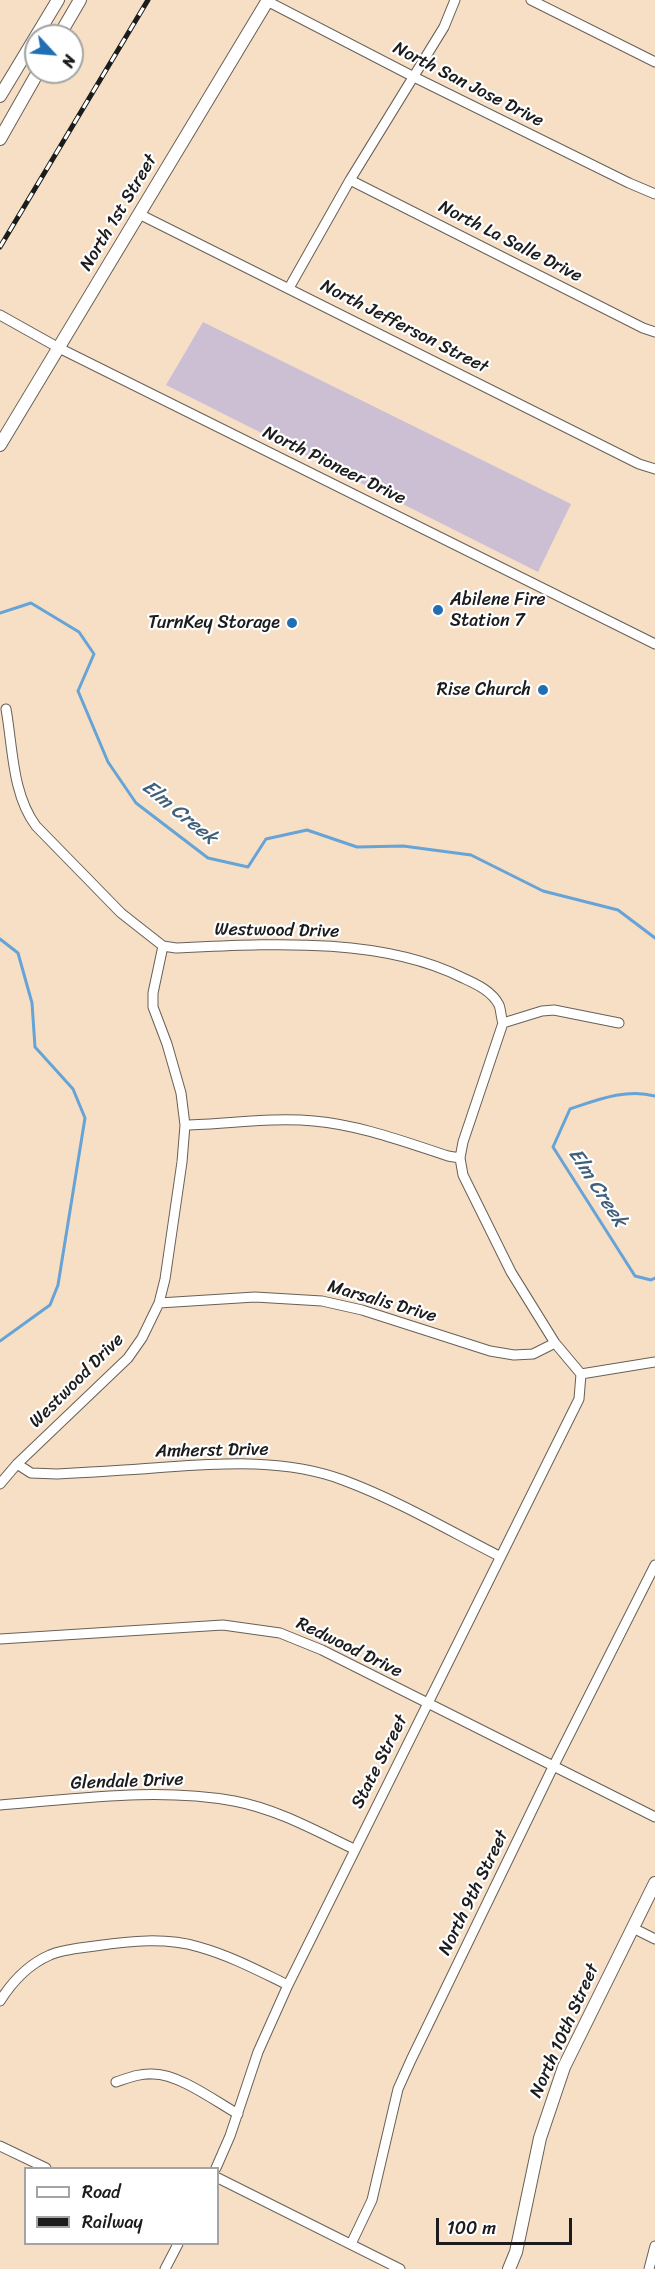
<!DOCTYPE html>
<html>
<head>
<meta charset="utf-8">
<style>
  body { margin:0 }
  #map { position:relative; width:655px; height:2269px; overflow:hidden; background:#f6dfc5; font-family:Sriracha,sans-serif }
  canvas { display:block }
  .legend { position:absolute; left:24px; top:2167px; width:195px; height:78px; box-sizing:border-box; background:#fff; border:2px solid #a4a4a4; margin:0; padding:8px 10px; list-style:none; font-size:18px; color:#1c1c1c }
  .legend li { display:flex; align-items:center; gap:12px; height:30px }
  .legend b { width:30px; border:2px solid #a4a4a4 }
  .north { position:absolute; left:24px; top:24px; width:60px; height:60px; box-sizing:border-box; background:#fff; border:2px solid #a4a4a4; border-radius:50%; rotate:116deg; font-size:16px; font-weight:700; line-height:24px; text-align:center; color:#1c1c1c }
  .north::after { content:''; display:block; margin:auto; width:21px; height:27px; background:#1f6fb2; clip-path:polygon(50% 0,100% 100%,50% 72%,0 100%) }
  .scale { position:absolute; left:436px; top:2218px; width:136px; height:27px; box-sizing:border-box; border:3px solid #1c1c1c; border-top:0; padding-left:8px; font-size:18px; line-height:21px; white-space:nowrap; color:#1c1c1c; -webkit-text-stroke:4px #fff; paint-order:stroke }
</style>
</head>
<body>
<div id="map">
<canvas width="655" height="2269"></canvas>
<ul class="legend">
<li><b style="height:8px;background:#fff"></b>Road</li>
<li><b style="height:8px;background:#1c1c1c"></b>Railway</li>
</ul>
<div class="north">N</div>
<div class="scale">100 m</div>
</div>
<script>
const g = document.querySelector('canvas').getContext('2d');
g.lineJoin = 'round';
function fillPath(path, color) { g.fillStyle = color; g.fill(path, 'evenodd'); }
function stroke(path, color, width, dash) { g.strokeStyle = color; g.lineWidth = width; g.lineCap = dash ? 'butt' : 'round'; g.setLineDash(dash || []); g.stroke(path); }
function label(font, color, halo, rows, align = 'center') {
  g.font = font + ' Sriracha,sans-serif'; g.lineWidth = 4.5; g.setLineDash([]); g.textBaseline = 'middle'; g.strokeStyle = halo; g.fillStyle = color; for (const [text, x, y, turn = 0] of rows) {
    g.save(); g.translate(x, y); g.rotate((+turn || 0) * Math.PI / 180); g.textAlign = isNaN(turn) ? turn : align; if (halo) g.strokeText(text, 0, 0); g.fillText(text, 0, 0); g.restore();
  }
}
fillPath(new Path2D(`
  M 203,322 L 571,504 L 538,572 L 166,385 Z`), '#ccbfd4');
stroke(new Path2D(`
  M 0,613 L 31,603 L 79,632 L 94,654 L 78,691 L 108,762 L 136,803 L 208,858 L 248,867 L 266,839 L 307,830 L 357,847 L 403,846 L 471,855 L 543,891 L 618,910 L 655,938
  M 0,939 L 18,953 L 32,1003 L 35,1047 L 73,1089 L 85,1118 L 58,1285 L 50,1305 L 0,1341
  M 655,1096 C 627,1088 597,1100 570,1109 L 553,1147 L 635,1276 L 651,1280 L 655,1278`), '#66a3d7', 3);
const minor = new Path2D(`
  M 531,0 L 655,62
  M 267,1 L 414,77 L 629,183 L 655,194
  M 350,180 L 643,328 L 655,332
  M 139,214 L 639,464 L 655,469
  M 289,288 L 350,180 L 444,27 L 455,0
  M 0,315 L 59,348 L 655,644
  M 6,709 C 13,748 12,794 36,826 L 121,913 L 163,946 L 176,948 C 267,944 380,936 463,978 C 476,984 492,991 499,1005 C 501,1010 501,1018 503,1023 L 463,1142 L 460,1158 L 463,1175 L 511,1272 L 555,1343 L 581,1374 L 655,1362
  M 503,1023 L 542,1011 L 554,1010 L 619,1023
  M 185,1125 C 228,1124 272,1117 314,1121 C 360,1125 405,1142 448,1156 L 460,1158
  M 159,1303 L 255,1297 L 322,1301 L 362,1310 L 490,1351 L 514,1355 L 533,1354 L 555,1343
  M 17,1464 L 31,1473 L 57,1474 C 94,1472 130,1470 167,1467 C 225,1463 287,1459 343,1480 C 397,1500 448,1530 499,1556
  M 0,1484 L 17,1464 L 128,1358 L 142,1338 L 159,1303 L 165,1279 L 182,1162 L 185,1125 L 181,1093 L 167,1044 L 153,1007 L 153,993 L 163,946
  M 0,1639 L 223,1625 L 280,1633 L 322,1650 L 655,1817
  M 0,1805 C 77,1799 157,1787 234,1801 C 277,1809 316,1831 354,1849
  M 633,1928 L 655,1939
  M 0,2001 C 12,1982 29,1964 50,1955 C 63,1949 81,1948 95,1946 C 130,1941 165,1937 199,1947 C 231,1956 259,1971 288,1985
  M 116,2082 C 128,2078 140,2073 153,2074 C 179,2074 215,2101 238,2114
  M 0,2146 L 46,2168
  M 216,2168 L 230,2136 L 258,2052 L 288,1985 L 579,1399 L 581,1374
  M 218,2178 L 400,2269
  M 351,2244 L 372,2200 L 398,2089 L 411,2060 L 553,1767 L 655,1565
  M 165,2269 L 178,2244
  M 649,2269 L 655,2246`);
const major = new Path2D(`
  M 59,36 L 80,0
  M 0,96 L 58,0
  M 0,139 L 38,72
  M 0,445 L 268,0
  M 509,2269 L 516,2252 L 540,2138 L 564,2067 L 655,1883`);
stroke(minor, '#686057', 11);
stroke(major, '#686057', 14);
stroke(minor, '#fff', 9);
stroke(major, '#fff', 12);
const rail = new Path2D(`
  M 0,247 L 148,0`);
stroke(rail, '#1c1c1c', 5);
stroke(rail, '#fff', 3, [9]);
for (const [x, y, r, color] of [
  [438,610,6,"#1f6fb2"],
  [292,623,6,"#1f6fb2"],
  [543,690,6,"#1f6fb2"]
]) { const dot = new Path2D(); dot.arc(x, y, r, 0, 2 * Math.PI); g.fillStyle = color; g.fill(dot); stroke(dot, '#fff', 2); }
label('18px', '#1c1c1c', '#fff', [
  ["North San Jose Drive",468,85,27],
  ["North 1st Street",119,213,-59],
  ["North La Salle Drive",510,242,27],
  ["North Jefferson Street",404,327,27],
  ["North Pioneer Drive",334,466,26],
  ["Westwood Drive",277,931,1],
  ["Marsalis Drive",382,1302,16],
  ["Westwood Drive",77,1381,-45],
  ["Amherst Drive",212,1451,-1],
  ["Redwood Drive",349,1648,26],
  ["State Street",380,1762,-63],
  ["Glendale Drive",127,1782,-2],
  ["North 9th Street",474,1893,-64],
  ["North 10th Street",565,2031,-66]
]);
label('18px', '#1c1c1c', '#fff', [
  ["Abilene Fire",450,600,"left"],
  ["Station 7",450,621,"left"],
  ["TurnKey Storage",280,623],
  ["Rise Church",531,690]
], 'right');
label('italic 20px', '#41607a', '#fff', [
  ["Elm Creek",179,813,39],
  ["Elm Creek",597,1188,57]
]);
</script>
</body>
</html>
